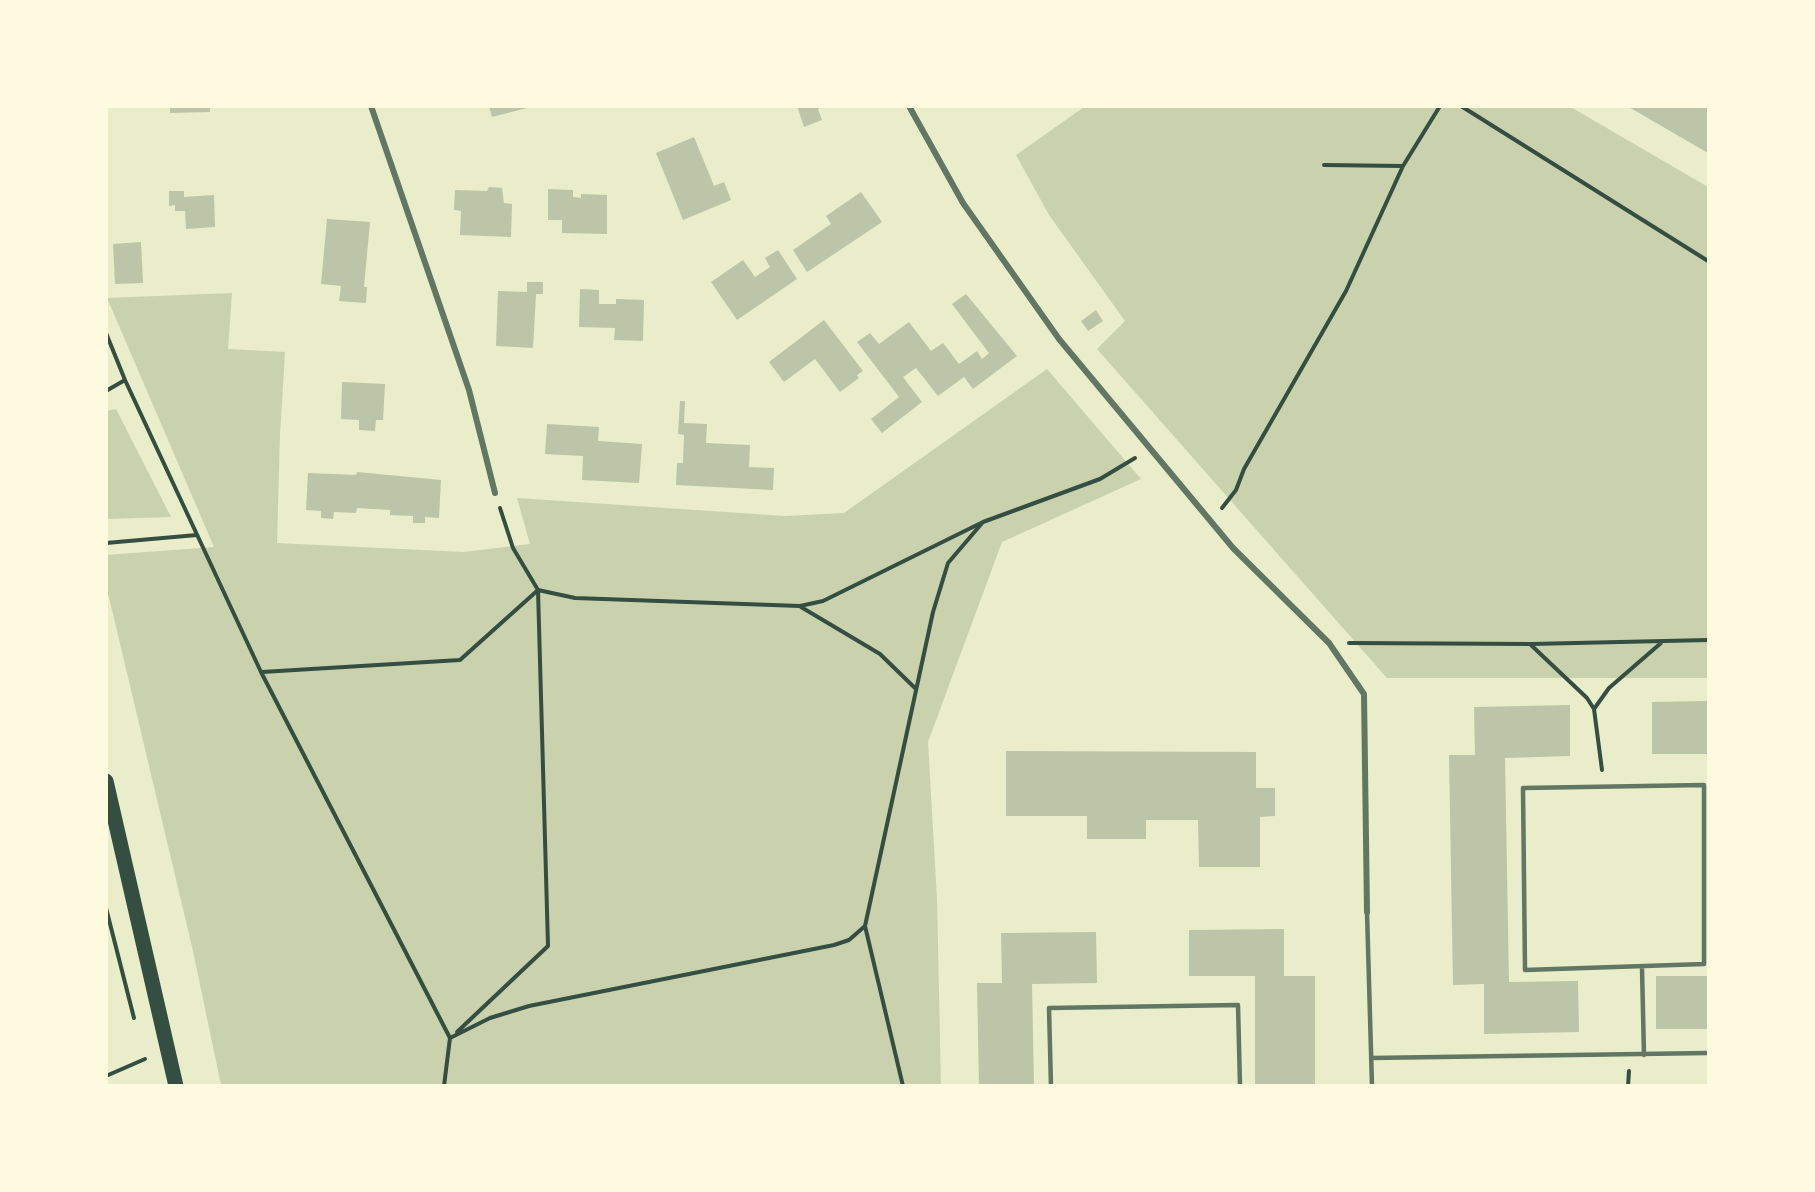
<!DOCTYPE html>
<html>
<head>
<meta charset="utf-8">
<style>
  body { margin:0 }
  #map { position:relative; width:1815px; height:1192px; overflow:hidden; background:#e9edc9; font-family:"Roboto Serif",serif }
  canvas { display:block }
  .frame { position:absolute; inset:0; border:108px solid #fefae0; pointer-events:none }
</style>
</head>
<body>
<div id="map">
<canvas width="1815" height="1192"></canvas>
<div class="frame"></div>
</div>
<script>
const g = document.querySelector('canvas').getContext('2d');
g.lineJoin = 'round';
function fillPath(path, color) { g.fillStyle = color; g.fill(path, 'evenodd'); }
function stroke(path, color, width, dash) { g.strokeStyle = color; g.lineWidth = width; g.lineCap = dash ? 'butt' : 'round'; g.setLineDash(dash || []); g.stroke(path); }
fillPath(new Path2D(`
  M 1569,106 L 1708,187 L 1708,678 L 1387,678 L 1097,349 L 1125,321 L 1049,215 L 1016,155 L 1084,107 Z
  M 232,293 L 228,349 L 285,352 L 280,435 L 277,543 L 464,552 L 530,544 L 517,498 L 785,516 L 844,513 L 1047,369 L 1141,479 L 1002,542 L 928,742 L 937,899 L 941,1085 L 221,1085 L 193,951 L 107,589 L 106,555 L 214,547 L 107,298 Z
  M 116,409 L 171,517 L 107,519 L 107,411 Z`), '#cad2ad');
fillPath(new Path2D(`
  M 170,106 L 210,106 L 210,112 L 170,113 Z
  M 489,106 L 531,106 L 531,107 L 492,117 Z
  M 797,106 L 823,106 L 818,109 L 822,120 L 804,127 Z
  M 1627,106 L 1708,106 L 1708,153 Z
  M 694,137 L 714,186 L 724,182 L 731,200 L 683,220 L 656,153 Z
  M 489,187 L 502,188 L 504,203 L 512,204 L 511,237 L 460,235 L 461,211 L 454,210 L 455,190 L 487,191 Z
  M 548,189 L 573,190 L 573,197 L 581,198 L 581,194 L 607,195 L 607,234 L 562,233 L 562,220 L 548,220 Z
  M 169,191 L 184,191 L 184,197 L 214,195 L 215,227 L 186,229 L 185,211 L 175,211 L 175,205 L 169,206 Z
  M 861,192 L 882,222 L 807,272 L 793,250 L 831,224 L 826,216 Z
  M 327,219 L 370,222 L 364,287 L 367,287 L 366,303 L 339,301 L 341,286 L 321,284 Z
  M 141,242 L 143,283 L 115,284 L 113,244 Z
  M 778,250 L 797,279 L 737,320 L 711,282 L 743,260 L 755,277 L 770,267 L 765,258 Z
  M 527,282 L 543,282 L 543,294 L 536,294 L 533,348 L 496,346 L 498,291 L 527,292 Z
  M 580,289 L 599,290 L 599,304 L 616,304 L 616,299 L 644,300 L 643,341 L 614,340 L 615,328 L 579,327 Z
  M 966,294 L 1017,356 L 973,389 L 964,377 L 938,396 L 916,368 L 903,377 L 922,402 L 882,433 L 871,419 L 899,397 L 857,342 L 870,333 L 879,344 L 909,322 L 931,351 L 943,343 L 959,364 L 977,351 L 982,359 L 989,353 L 952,304 Z
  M 1096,310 L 1103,321 L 1088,331 L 1081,321 Z
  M 824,320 L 863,371 L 857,375 L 859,378 L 840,392 L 815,359 L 784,382 L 769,362 Z
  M 342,382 L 385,384 L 383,420 L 376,420 L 375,431 L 359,430 L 359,420 L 341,419 Z
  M 680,401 L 685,401 L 684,423 L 707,424 L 706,443 L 750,445 L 749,467 L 774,468 L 773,490 L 676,485 L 677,463 L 683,463 L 684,435 L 678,434 Z
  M 547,424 L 599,427 L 598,441 L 642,444 L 639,483 L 582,480 L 583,456 L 545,454 Z
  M 357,472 L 441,480 L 439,518 L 425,517 L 425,523 L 413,523 L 413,516 L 390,515 L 390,510 L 357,508 L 356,513 L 334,512 L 333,519 L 321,518 L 321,511 L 306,510 L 308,473 L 356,475 Z
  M 1708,701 L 1708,754 L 1652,754 L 1652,702 Z
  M 1570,705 L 1570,756 L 1505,758 L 1509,982 L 1578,981 L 1579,1032 L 1484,1034 L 1484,984 L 1453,985 L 1449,755 L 1475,755 L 1474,707 Z
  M 1006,751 L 1256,752 L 1256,788 L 1275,788 L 1275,816 L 1260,817 L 1260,867 L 1199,867 L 1198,820 L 1146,820 L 1146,839 L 1087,839 L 1087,816 L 1006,816 Z
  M 1284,929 L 1284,976 L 1315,976 L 1315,1086 L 1255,1086 L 1255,976 L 1189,976 L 1189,930 Z
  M 1096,932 L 1097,983 L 1032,984 L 1034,1086 L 979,1086 L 977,983 L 1002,983 L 1001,933 Z
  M 1656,976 L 1708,976 L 1708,1029 L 1656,1029 Z`), '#bcc5a7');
stroke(new Path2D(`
  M 1461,106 L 1708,261
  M 1324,165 L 1403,166
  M 106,333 L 125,380 L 261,672 L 450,1038 L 444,1086
  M 106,391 L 125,380
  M 500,508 L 513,548 L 538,590 L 575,598 L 800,606 L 823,601 L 983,522 L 1100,479 L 1135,458
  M 1222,508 L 1236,490 L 1244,469 L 1346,291 L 1403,166 L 1440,106
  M 106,543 L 197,535
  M 801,607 L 880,654 L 916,689
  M 1349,643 L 1531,644 L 1708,640
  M 1531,645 L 1587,698 L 1594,709 L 1602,770
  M 262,672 L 460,660 L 538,590 L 548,946 L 457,1032
  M 1594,709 L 1609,688 L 1661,643
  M 106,908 L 134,1018
  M 865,926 L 903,1086
  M 450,1038 L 490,1018 L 529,1006 L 834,945 L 849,940 L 865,926 L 933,612 L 948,563 L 983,522
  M 106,1076 L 145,1059
  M 1628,1086 L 1629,1071`), '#344e41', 4);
stroke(new Path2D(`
  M 1704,785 L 1704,964 L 1525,970 L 1523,788 Z
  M 1367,912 L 1372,1086
  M 1642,968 L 1644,1055
  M 1371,1058 L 1708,1053
  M 1051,1086 L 1049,1008 L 1238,1005 L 1240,1086`), '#617663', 4.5);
stroke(new Path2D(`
  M 371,106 L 469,390 L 495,493
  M 909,106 L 963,203 L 1059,339 L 1233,548 L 1329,643 L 1364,694 L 1367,912`), '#617663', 6);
stroke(new Path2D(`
  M 106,781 L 176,1086`), '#344e41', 15);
</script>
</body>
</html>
